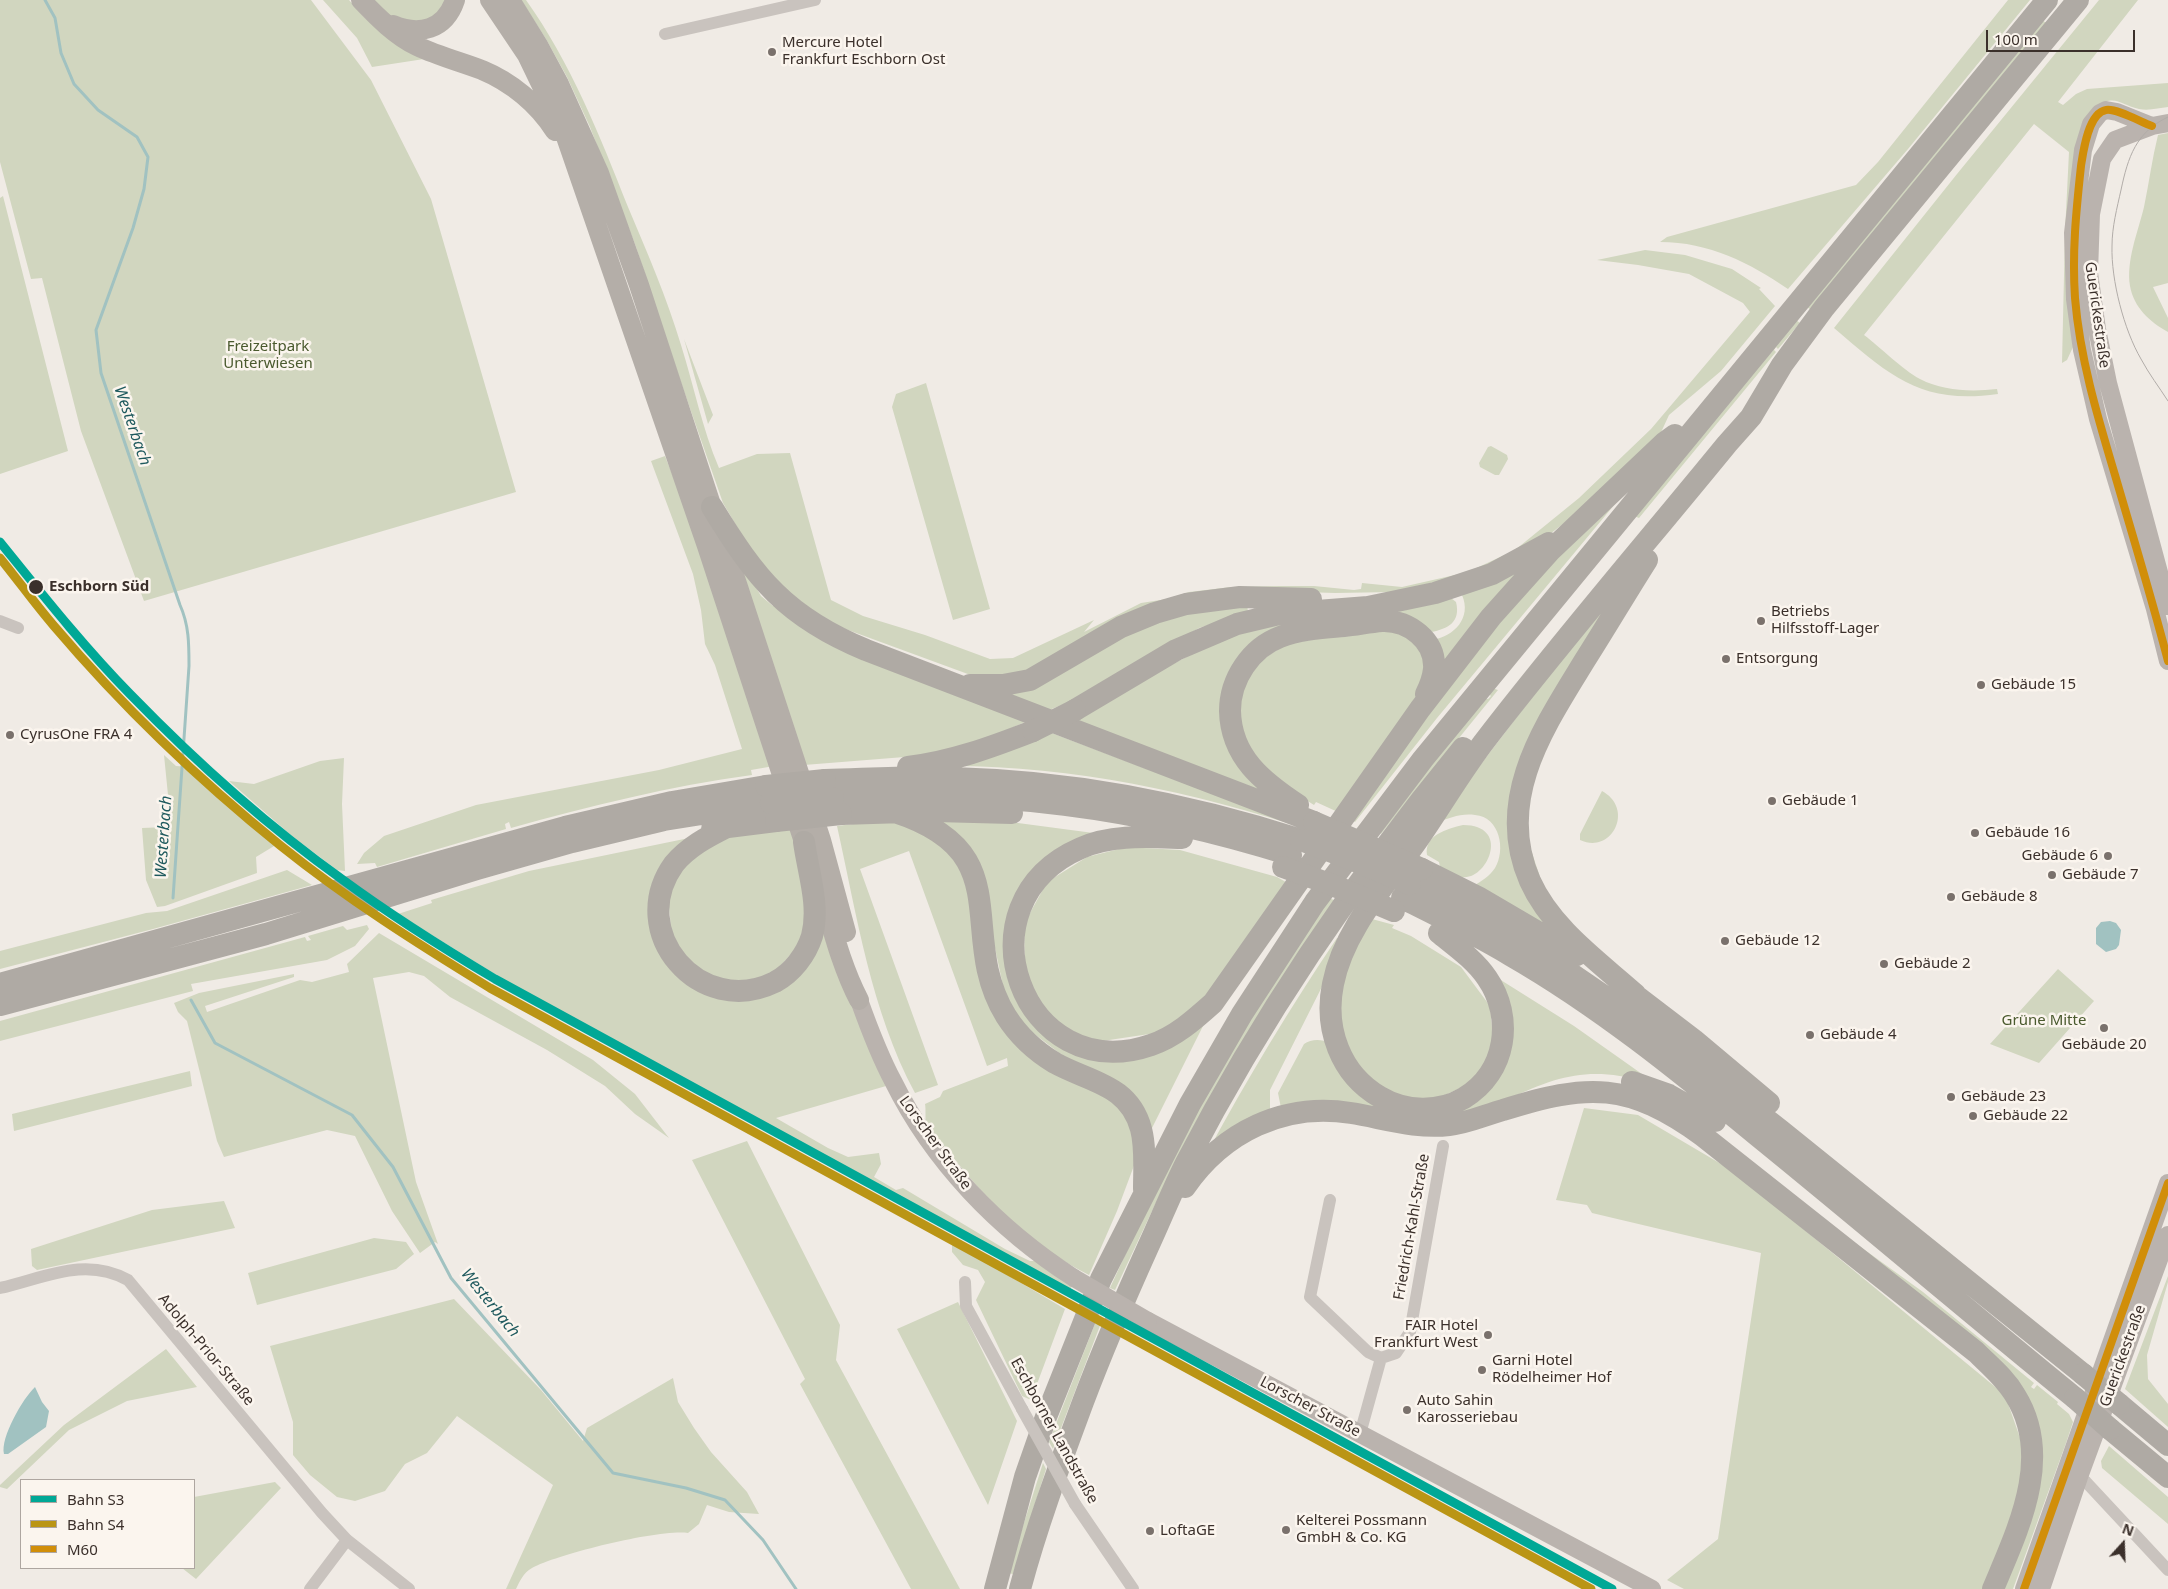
<!DOCTYPE html>
<html>
<head>
<meta charset="utf-8">
<style>
  body { margin:0 }
  #map { position:relative; width:2168px; height:1589px; overflow:hidden; background:#f0ebe5; font-family:"Noto Sans",sans-serif }
  canvas { display:block }
  .legend { position:absolute; left:20px; top:1479px; width:175px; height:90px; box-sizing:border-box; background:#fbf5ee; border:1px solid #aea6a0; margin:0; padding:6px 9px; list-style:none; font-size:15px; color:#3b302b }
  .legend li { display:flex; align-items:center; gap:10px; height:25px }
  .legend b { width:25px; border:1px solid #aea6a0 }
  .north { position:absolute; left:2098px; top:1519px; width:50px; height:50px; -webkit-text-stroke:4px #fbf5ee; paint-order:stroke; rotate:20deg; font-size:14px; font-weight:700; line-height:20px; text-align:center; color:#3b302b }
  .north::after { content:''; display:block; margin:auto; width:18px; height:22px; background:#3b302b; clip-path:polygon(50% 0,100% 100%,50% 72%,0 100%) }
  .scale { position:absolute; left:1986px; top:30px; width:149px; height:22px; box-sizing:border-box; border:2px solid #3b302b; border-top:0; padding-left:6px; font-size:15px; line-height:18px; white-space:nowrap; color:#3b302b; -webkit-text-stroke:4px #fbf5ee; paint-order:stroke }
</style>
</head>
<body>
<div id="map">
<canvas width="2168" height="1589"></canvas>
<ul class="legend">
<li><b style="height:6px;background:#00a896"></b>Bahn S3</li>
<li><b style="height:6px;background:#ba9515"></b>Bahn S4</li>
<li><b style="height:6px;background:#d18e09"></b>M60</li>
</ul>
<div class="north">N</div>
<div class="scale">100 m</div>
</div>
<script>
const g = document.querySelector('canvas').getContext('2d');
g.lineJoin = 'round';
function fillPath(path, color) { g.fillStyle = color; g.fill(path, 'evenodd'); }
function stroke(path, color, width, dash) { g.strokeStyle = color; g.lineWidth = width; g.lineCap = dash ? 'butt' : 'round'; g.setLineDash(dash || []); g.stroke(path); }
function label(font, color, halo, rows, align = 'center') {
  g.font = font + ' "Noto Sans",sans-serif'; g.lineWidth = 5; g.setLineDash([]); g.textBaseline = 'middle'; g.strokeStyle = halo; g.fillStyle = color; for (const [text, x, y, turn = 0] of rows) {
    g.save(); g.translate(x, y); g.rotate((+turn || 0) * Math.PI / 180); g.textAlign = isNaN(turn) ? turn : align; if (halo) g.strokeText(text, 0, 0); g.fillText(text, 0, 0); g.restore();
  }
}
fillPath(new Path2D(`
  M 0,0 L 311,0 L 371,80 L 431,199 L 516,492 L 144,601 L 81,431 L 42,278 L 31,279 L 0,162 Z
  M 323,0 L 349,0 L 365,18 L 424,59 L 372,67 L 357,38 Z
  M 372,0 L 446,0 L 442,10 L 426,24 L 391,17 Z
  M 521,0 L 526,0 C 571,63 600,136 628,207 C 647,252 667,298 681,345 C 694,386 702,428 719,468 L 757,454 L 790,453 L 831,600 L 863,616 L 925,635 L 990,659 L 1013,658 L 1094,620 L 1084,632 L 1141,603 L 1167,599 L 1189,592 L 1231,587 L 1279,586 L 1314,586 L 1354,590 L 1361,589 L 1362,583 L 1402,587 L 1468,572 L 1515,550 L 1579,498 L 1651,429 L 1750,312 L 1743,303 L 1689,274 L 1638,265 L 1597,260 L 1645,250 L 1685,255 L 1732,269 L 1761,288 L 1759,289 L 1775,306 L 1721,371 L 1669,415 L 1657,441 L 1595,499 L 1550,534 L 1493,568 L 1394,592 L 1335,593 L 1241,590 L 1022,675 L 976,677 L 829,623 L 764,573 L 723,503 L 677,371 L 636,247 L 590,127 L 567,77 L 546,39 Z
  M 2008,0 L 2030,0 L 1908,149 L 1788,289 C 1750,263 1709,242 1660,242 L 1667,237 L 1856,185 L 1878,162 Z
  M 2099,0 L 2138,0 L 2058,102 L 2063,105 L 2076,94 L 2087,89 L 2168,83 L 2168,107 C 2159,108 2149,111 2139,109 C 2120,105 2116,94 2097,106 L 2069,301 L 2073,347 L 2067,360 L 2062,363 L 2065,232 L 2069,152 L 2034,124 L 1864,335 C 1880,347 1903,370 1920,379 C 1943,391 1971,392 1997,389 L 1998,394 C 1921,405 1890,376 1834,328 L 1957,174 Z
  M 2043,21 L 2047,23 L 1811,310 L 1807,307 Z
  M 2168,133 L 2168,283 L 2153,287 L 2168,318 L 2168,332 C 2150,322 2134,308 2130,286 C 2126,260 2138,232 2144,207 C 2149,183 2152,159 2158,135 Z
  M 3,196 L 68,451 L 0,474 L 0,198 Z
  M 1796,320 L 1800,323 L 1778,349 L 1776,347 L 1774,350 L 1776,352 L 1639,518 L 1634,516 Z
  M 684,339 L 713,415 L 708,424 Z
  M 926,383 L 990,609 L 953,620 L 892,407 L 896,394 Z
  M 1491,446 L 1507,455 L 1508,459 L 1499,475 L 1495,475 L 1480,467 L 1479,463 L 1488,447 Z
  M 665,456 L 682,499 L 774,766 L 751,770 L 752,775 C 670,786 590,806 511,828 L 509,822 L 505,824 L 506,829 L 377,867 L 375,863 L 357,864 L 364,853 L 384,836 L 476,805 L 659,770 L 742,749 L 715,665 L 705,644 L 701,610 L 693,574 L 651,461 Z
  M 1615,504 L 1437,718 L 1355,822 L 1350,819 L 1497,615 Z
  M 1654,537 L 1515,802 L 1558,931 L 1474,886 C 1481,881 1490,876 1495,868 C 1506,850 1500,817 1475,815 C 1461,813 1449,818 1436,823 Z
  M 729,541 L 761,596 L 773,606 L 775,604 L 1025,722 L 971,746 L 917,756 L 804,765 Z
  M 1531,561 L 1440,668 L 1433,640 C 1454,636 1472,618 1462,595 Z
  M 1451,598 L 1456,602 C 1461,622 1448,629 1431,632 L 1432,631 L 1278,631 L 1226,711 L 1279,799 L 1073,721 L 1089,707 L 1243,628 Z
  M 1247,604 L 1248,612 L 1199,628 L 1088,694 L 1047,711 L 992,690 L 1147,621 Z
  M 1384,625 L 1423,646 L 1427,681 L 1340,813 L 1316,802 L 1314,805 L 1270,777 L 1241,735 L 1239,700 L 1250,674 L 1259,662 L 1284,645 Z
  M 1492,688 L 1498,690 L 1381,834 L 1378,831 L 1484,698 L 1488,699 L 1491,696 L 1488,693 Z
  M 1049,732 L 1309,830 C 1194,792 1073,766 952,766 Z
  M 164,755 L 176,766 L 189,767 L 279,843 L 256,857 L 257,873 L 165,906 L 157,907 L 146,880 L 142,828 L 168,827 L 169,805 Z
  M 344,758 L 342,804 L 345,871 L 337,870 L 292,836 L 229,781 L 254,784 L 320,761 Z
  M 1602,791 C 1635,809 1612,855 1580,840 L 1580,834 Z
  M 936,819 L 1018,823 L 1116,836 L 1054,858 L 1007,950 L 1069,1046 L 1203,1026 L 1150,1132 L 1009,1014 L 985,901 Z
  M 885,820 L 918,827 L 963,865 L 990,1000 L 1122,1101 L 1138,1155 L 1117,1211 L 1089,1275 C 1031,1246 984,1198 945,1147 C 939,1140 929,1131 926,1123 C 925,1117 926,1109 925,1104 L 940,1097 L 943,1091 L 1008,1066 L 1007,1058 L 987,1066 L 909,851 L 860,869 L 938,1085 L 915,1093 C 871,1011 857,916 837,826 Z
  M 1463,825 C 1512,825 1487,881 1462,877 C 1454,876 1446,870 1440,867 L 1439,862 L 1427,855 C 1424,835 1447,829 1463,825 Z
  M 794,829 L 804,871 L 804,940 L 769,978 L 714,983 L 670,944 L 667,889 L 695,852 L 726,837 Z
  M 689,838 L 665,866 L 675,969 L 771,991 L 820,910 L 886,1086 L 776,1118 L 828,1148 L 848,1157 L 879,1153 L 881,1164 L 874,1177 L 896,1190 L 903,1188 L 1005,1249 L 1030,1261 L 1035,1261 L 1072,1286 L 1070,1290 L 506,981 L 398,914 L 432,903 L 431,900 L 529,871 Z
  M 1127,847 L 1180,850 L 1277,877 L 1291,885 L 1206,998 L 1159,1034 L 1110,1044 L 1073,1033 L 1048,1014 L 1025,976 L 1024,924 L 1047,882 L 1087,857 Z
  M 287,870 L 312,885 L 153,929 L 0,969 L 0,951 L 146,913 L 167,911 Z
  M 1329,898 L 1334,900 L 1176,1160 L 1115,1290 L 1110,1288 C 1151,1198 1195,1109 1246,1025 C 1273,982 1301,940 1329,898 Z
  M 1372,919 L 1394,925 L 1392,928 L 1411,936 L 1461,967 L 1490,1006 L 1493,1039 L 1485,1064 L 1469,1084 L 1428,1103 L 1388,1095 L 1352,1062 L 1336,1008 L 1347,962 Z
  M 367,925 L 369,929 L 355,946 L 327,960 L 191,984 L 193,991 L 0,1041 L 0,1021 L 305,937 L 307,941 L 311,940 L 308,936 L 343,926 L 347,930 Z
  M 379,933 L 593,1060 L 635,1094 L 669,1138 L 635,1114 L 605,1086 L 547,1050 L 450,997 L 424,976 L 409,972 L 373,978 L 416,1182 L 438,1244 L 435,1242 L 420,1253 L 392,1211 L 355,1136 L 327,1130 L 224,1157 L 217,1141 L 187,1021 L 178,1012 L 174,1003 L 199,993 L 294,974 L 294,977 L 205,1006 L 207,1012 L 300,980 L 312,982 L 349,972 L 347,964 Z
  M 1337,938 L 1345,941 L 1270,1090 L 1270,1109 L 1207,1153 C 1247,1079 1290,1008 1337,938 Z
  M 2058,969 L 2094,1001 L 2039,1063 L 1990,1044 Z
  M 1488,972 L 1574,1026 L 1649,1079 L 1647,1082 C 1590,1066 1560,1075 1508,1099 C 1490,1107 1471,1117 1451,1119 C 1407,1124 1366,1103 1323,1104 C 1311,1105 1298,1108 1286,1110 L 1281,1108 L 1278,1093 L 1304,1044 C 1311,1039 1322,1039 1329,1043 C 1338,1057 1343,1072 1355,1085 C 1435,1166 1555,1067 1488,972 Z
  M 190,1071 L 192,1086 L 14,1131 L 12,1114 Z
  M 1590,1084 C 1637,1086 1668,1101 1706,1127 L 1822,1219 L 1923,1292 L 2034,1383 L 2031,1387 L 2034,1389 L 2037,1385 L 2058,1402 L 2057,1404 L 2069,1414 L 2073,1422 L 2066,1443 L 2013,1589 L 2000,1589 C 2020,1540 2046,1487 2036,1432 C 2033,1414 2025,1396 2014,1381 C 1987,1345 1934,1311 1898,1283 C 1835,1236 1774,1188 1712,1139 C 1662,1101 1628,1083 1564,1089 L 1563,1088 Z
  M 1584,1108 L 1638,1115 L 1733,1171 L 2005,1395 L 2025,1452 L 2020,1498 L 1982,1589 L 1684,1589 L 1667,1580 L 1718,1539 L 1761,1253 L 1592,1213 L 1587,1205 L 1556,1200 Z
  M 747,1141 L 840,1325 L 836,1360 L 960,1589 L 911,1589 L 800,1384 L 805,1379 L 692,1160 Z
  M 224,1201 L 235,1228 L 37,1270 L 32,1266 L 31,1249 L 152,1210 Z
  M 374,1238 L 406,1242 L 414,1254 L 396,1269 L 257,1305 L 248,1273 Z
  M 952,1242 L 1065,1309 L 1031,1400 L 1022,1396 L 976,1300 L 985,1282 L 978,1270 L 963,1265 L 952,1252 Z
  M 2168,1276 L 2168,1282 L 2147,1355 L 2148,1379 L 2168,1404 L 2168,1427 L 2125,1389 Z
  M 454,1299 L 541,1390 L 583,1441 L 587,1428 L 673,1378 L 678,1402 L 694,1428 L 711,1452 L 747,1492 L 759,1514 L 729,1512 L 707,1505 L 699,1524 L 688,1533 C 659,1529 558,1554 532,1568 C 523,1573 520,1581 516,1589 L 506,1589 L 553,1485 L 457,1416 L 427,1453 L 405,1464 L 385,1491 L 355,1501 L 337,1497 L 310,1475 L 293,1455 L 293,1422 L 270,1346 Z
  M 958,1302 L 1017,1421 L 988,1505 L 897,1329 Z
  M 1096,1321 L 1101,1323 L 1053,1449 L 1049,1442 Z
  M 166,1349 L 197,1387 L 127,1401 L 69,1430 L 7,1489 L 0,1487 L 0,1485 L 64,1425 Z
  M 2109,1446 L 2168,1497 L 2168,1524 L 2102,1468 L 2101,1461 Z
  M 1043,1463 L 1046,1469 L 1013,1574 L 1008,1573 Z
  M 275,1482 L 281,1488 L 196,1579 L 182,1568 L 194,1568 L 194,1497 Z`), '#d1d6bf');
fillPath(new Path2D(`
  M 2110,921 L 2116,923 L 2121,930 L 2119,945 L 2116,949 L 2106,952 L 2096,944 L 2096,928 L 2101,922 Z
  M 35,1387 L 42,1402 L 49,1411 L 46,1427 L 8,1454 L 4,1454 C 0,1438 23,1398 35,1387 Z`), '#a1c2c1');
stroke(new Path2D(`
  M 45,0 L 55,18 L 61,53 L 74,84 L 98,110 L 137,137 L 148,157 L 144,189 L 133,228 L 96,330 L 101,373 L 180,605 C 189,625 189,644 189,666 L 173,898
  M 191,1000 L 215,1043 L 352,1115 L 393,1167 L 451,1278 L 613,1473 L 686,1488 L 725,1500 L 763,1540 L 796,1589`), '#a1c2c1', 3);
stroke(new Path2D(`
  M 665,34 L 815,0
  M 0,621 L 18,628
  M 1330,1200 L 1310,1297 L 1368,1352 L 1381,1358
  M 965,1282 L 966,1306 L 1022,1409
  M 0,1288 C 44,1278 85,1256 128,1280 L 322,1513 L 347,1540 L 409,1589
  M 1360,1434 L 1381,1358 L 1396,1353 L 1410,1332 L 1443,1146
  M 2079,1477 L 2086,1482 L 2168,1570
  M 1075,1504 L 1133,1589
  M 310,1589 L 347,1540`), '#c9c3be', 12);
stroke(new Path2D(`
  M 2168,123 L 2152,126 L 2115,140 L 2102,159 L 2091,214 L 2089,273 L 2097,329 L 2108,383 L 2168,606
  M 2152,126 L 2117,112 L 2106,110 L 2100,113 L 2091,124 L 2083,150 L 2073,233 L 2075,299 L 2082,350 L 2098,419 L 2155,609 L 2168,661
  M 859,1000 C 869,1028 879,1055 893,1081 C 933,1162 998,1229 1074,1278
  M 1148,1321 L 1652,1589
  M 2024,1589 L 2168,1183
  M 2041,1589 L 2079,1477 L 2168,1235`), '#bab3ae', 18);
stroke(new Path2D(`
  M 361,0 C 377,17 396,36 417,46 C 438,56 461,62 482,70 C 511,82 538,104 555,131
  M 490,0 L 527,55 L 565,134 L 707,546 L 804,842 C 826,893 833,950 859,1000
  M 510,0 L 538,45 L 559,84 L 599,173 L 639,285 L 821,840 L 846,932
  M 393,25 C 419,36 445,30 455,0`), '#b4aea8', 20);
stroke(new Path2D(`
  M 712,507 C 756,579 786,617 866,650 L 1314,822
  M 970,685 L 1003,685 L 1030,680 L 1121,627 L 1155,613 L 1186,604 L 1240,597 L 1311,599
  M 1075,710 L 1176,650 L 1237,624 L 1279,614 L 1368,607 L 1435,593 L 1492,574 L 1549,543
  M 908,767 C 951,762 992,747 1033,731
  M 825,780 C 868,779 911,776 954,778 C 1073,781 1189,804 1301,840
  M 833,798 C 993,788 1138,807 1291,855
  M 1298,805 C 1263,782 1231,757 1230,711 C 1230,679 1251,648 1280,637 C 1300,629 1323,628 1344,626 C 1356,625 1369,622 1382,621 C 1408,620 1436,640 1434,669 C 1433,678 1430,686 1426,694
  M 895,812 C 1022,853 955,933 1006,1016 C 1018,1035 1035,1051 1055,1063 C 1089,1082 1129,1084 1141,1129 C 1146,1148 1144,1170 1144,1189
  M 841,814 L 936,811 L 1012,813
  M 727,827 C 707,837 688,847 674,864 C 625,932 700,1019 775,982 C 792,973 806,955 812,936 C 820,905 808,872 804,842
  M 712,829 L 776,821
  M 1182,838 C 1149,837 1112,834 1081,848 C 954,903 1023,1089 1151,1045 C 1175,1037 1194,1020 1213,1003 L 1420,709 L 1491,617 L 1551,550 L 1664,443 L 1675,435
  M 1422,869 L 1478,897 L 1577,955
  M 1410,884 L 1505,932 L 1566,970 L 1642,1022 L 1780,1130 L 2083,1374
  M 1402,898 C 1438,916 1475,934 1510,955 C 1599,1006 1680,1072 1759,1137 C 1865,1223 1969,1312 2075,1398
  M 1439,933 C 1455,946 1475,960 1487,978 C 1514,1017 1507,1072 1464,1098 C 1439,1113 1405,1112 1380,1097 C 1340,1074 1324,1028 1333,984 C 1344,928 1388,883 1419,838 C 1442,805 1462,770 1487,738 C 1564,638 1647,542 1727,444 L 1751,417 L 1782,365 L 1824,308 L 2078,0
  M 0,984 L 565,827 L 672,802 L 766,786
  M 1622,985 L 1694,1040 L 1769,1103
  M 1635,994 C 1598,961 1551,928 1530,881 C 1494,799 1544,727 1585,660 C 1606,627 1626,593 1647,560
  M 0,1005 L 266,934 L 477,869 L 572,842 L 664,820 L 771,803
  M 1632,1082 L 1669,1095 L 1715,1121
  M 1185,1187 C 1223,1132 1284,1102 1351,1113 C 1383,1118 1416,1129 1449,1125 C 1468,1123 1485,1115 1503,1110 C 1589,1083 1628,1082 1703,1136 L 1976,1352 C 1990,1366 2005,1378 2015,1395 C 2054,1457 2018,1529 1993,1589
  M 2119,1404 L 2168,1445
  M 2110,1429 L 2168,1477
  M 995,1589 L 1025,1477 L 1046,1417 L 1101,1279 L 1190,1104 L 1242,1014 L 1315,902 L 1423,759 L 2047,0
  M 1020,1589 C 1037,1525 1060,1464 1083,1402 C 1103,1349 1125,1298 1148,1247 C 1161,1219 1172,1191 1186,1163 C 1263,1014 1357,877 1463,748`), '#afaaa4', 22);
stroke(new Path2D(`
  M 2168,117 C 2136,132 2128,157 2121,190 C 2117,208 2112,227 2112,246 C 2111,280 2124,330 2141,359 C 2149,374 2159,387 2168,401`), '#b1aca8', 1);
stroke(new Path2D(`
  M 1022,1409 L 1075,1504`), '#c9c3be', 12);
stroke(new Path2D(`
  M 1074,1278 L 1148,1321`), '#bab3ae', 18);
stroke(new Path2D(`
  M 1033,731 L 1075,710
  M 766,786 L 825,780
  M 771,803 L 833,798
  M 776,821 L 841,814
  M 1314,822 L 1422,869
  M 1301,840 L 1353,860 L 1410,884
  M 1283,867 L 1335,886 L 1394,911
  M 2083,1374 L 2119,1404
  M 2075,1398 L 2110,1429`), '#afaaa4', 22);
stroke(new Path2D(`
  M 2152,126 C 2141,122 2116,108 2106,110 C 2088,113 2083,153 2081,166 C 2076,212 2072,253 2075,298 C 2080,359 2098,418 2115,475 C 2133,537 2152,599 2168,661
  M 2024,1589 L 2168,1183`), '#d18e09', 8);
stroke(new Path2D(`
  M 0,542 C 42,594 83,646 130,694 C 196,762 266,825 343,880 C 392,916 443,948 495,979 L 1612,1589`), '#00a896', 9);
stroke(new Path2D(`
  M 0,558 C 18,580 35,604 54,626 C 122,706 199,780 281,846 C 347,899 418,944 490,988 L 1591,1589`), '#ba9515', 9);
for (const [x, y, r, color] of [
  [772,52,5,"#7a716c"],
  [36,587,8,"#3b302b"],
  [1761,621,5,"#7a716c"],
  [1726,659,5,"#7a716c"],
  [1981,685,5,"#7a716c"],
  [10,735,5,"#7a716c"],
  [1772,801,5,"#7a716c"],
  [1975,833,5,"#7a716c"],
  [2108,856,5,"#7a716c"],
  [2052,875,5,"#7a716c"],
  [1951,897,5,"#7a716c"],
  [1725,941,5,"#7a716c"],
  [1884,964,5,"#7a716c"],
  [2104,1028,5,"#7a716c"],
  [1810,1035,5,"#7a716c"],
  [1951,1097,5,"#7a716c"],
  [1973,1116,5,"#7a716c"],
  [1488,1335,5,"#7a716c"],
  [1482,1370,5,"#7a716c"],
  [1407,1410,5,"#7a716c"],
  [1286,1530,5,"#7a716c"],
  [1150,1531,5,"#7a716c"]
]) { const dot = new Path2D(); dot.arc(x, y, r, 0, 2 * Math.PI); g.fillStyle = color; g.fill(dot); stroke(dot, '#fbf5ee', 2); }
label('15px', '#3b302b', '#fbf5ee', [
  ["Mercure Hotel",782,43],
  ["Frankfurt Eschborn Ost",782,60],
  ["Betriebs",1771,612],
  ["Hilfsstoff-Lager",1771,629],
  ["Entsorgung",1736,659],
  ["Gebäude 15",1991,685],
  ["CyrusOne FRA 4",20,735],
  ["Gebäude 1",1782,801],
  ["Gebäude 16",1985,833],
  ["Gebäude 6",2098,856,"right"],
  ["Gebäude 7",2062,875],
  ["Gebäude 8",1961,897],
  ["Gebäude 12",1735,941],
  ["Gebäude 2",1894,964],
  ["Gebäude 4",1820,1035],
  ["Gebäude 20",2104,1045,"center"],
  ["Gebäude 23",1961,1097],
  ["Gebäude 22",1983,1116],
  ["FAIR Hotel",1478,1326,"right"],
  ["Frankfurt West",1478,1343,"right"],
  ["Garni Hotel",1492,1361],
  ["Rödelheimer Hof",1492,1378],
  ["Auto Sahin",1417,1401],
  ["Karosseriebau",1417,1418],
  ["Kelterei Possmann",1296,1521],
  ["GmbH & Co. KG",1296,1538],
  ["LoftaGE",1160,1531]
], 'left');
label('15px', '#3b302b', '#fbf5ee', [
  ["Guerickestraße",2097,315,82],
  ["Lorscher Straße",935,1143,54],
  ["Friedrich-Kahl-Straße",1412,1227,-80],
  ["Adolph-Prior-Straße",206,1350,50],
  ["Guerickestraße",2123,1356,-70],
  ["Lorscher Straße",1310,1407,28],
  ["Eschborner Landstraße",1054,1431,61]
]);
label('15px', '#4a5a2e', '#fbf5ee', [
  ["Freizeitpark",268,347],
  ["Unterwiesen",268,364],
  ["Grüne Mitte",2044,1021]
]);
label('bold 15px', '#3b302b', '#fbf5ee', [
  ["Eschborn Süd",49,587]
], 'left');
label('italic 16px', '#1f5a5e', '#fbf5ee', [
  ["Westerbach",132,426,71],
  ["Westerbach",164,837,-86],
  ["Westerbach",490,1303,51]
]);
</script>
</body>
</html>
